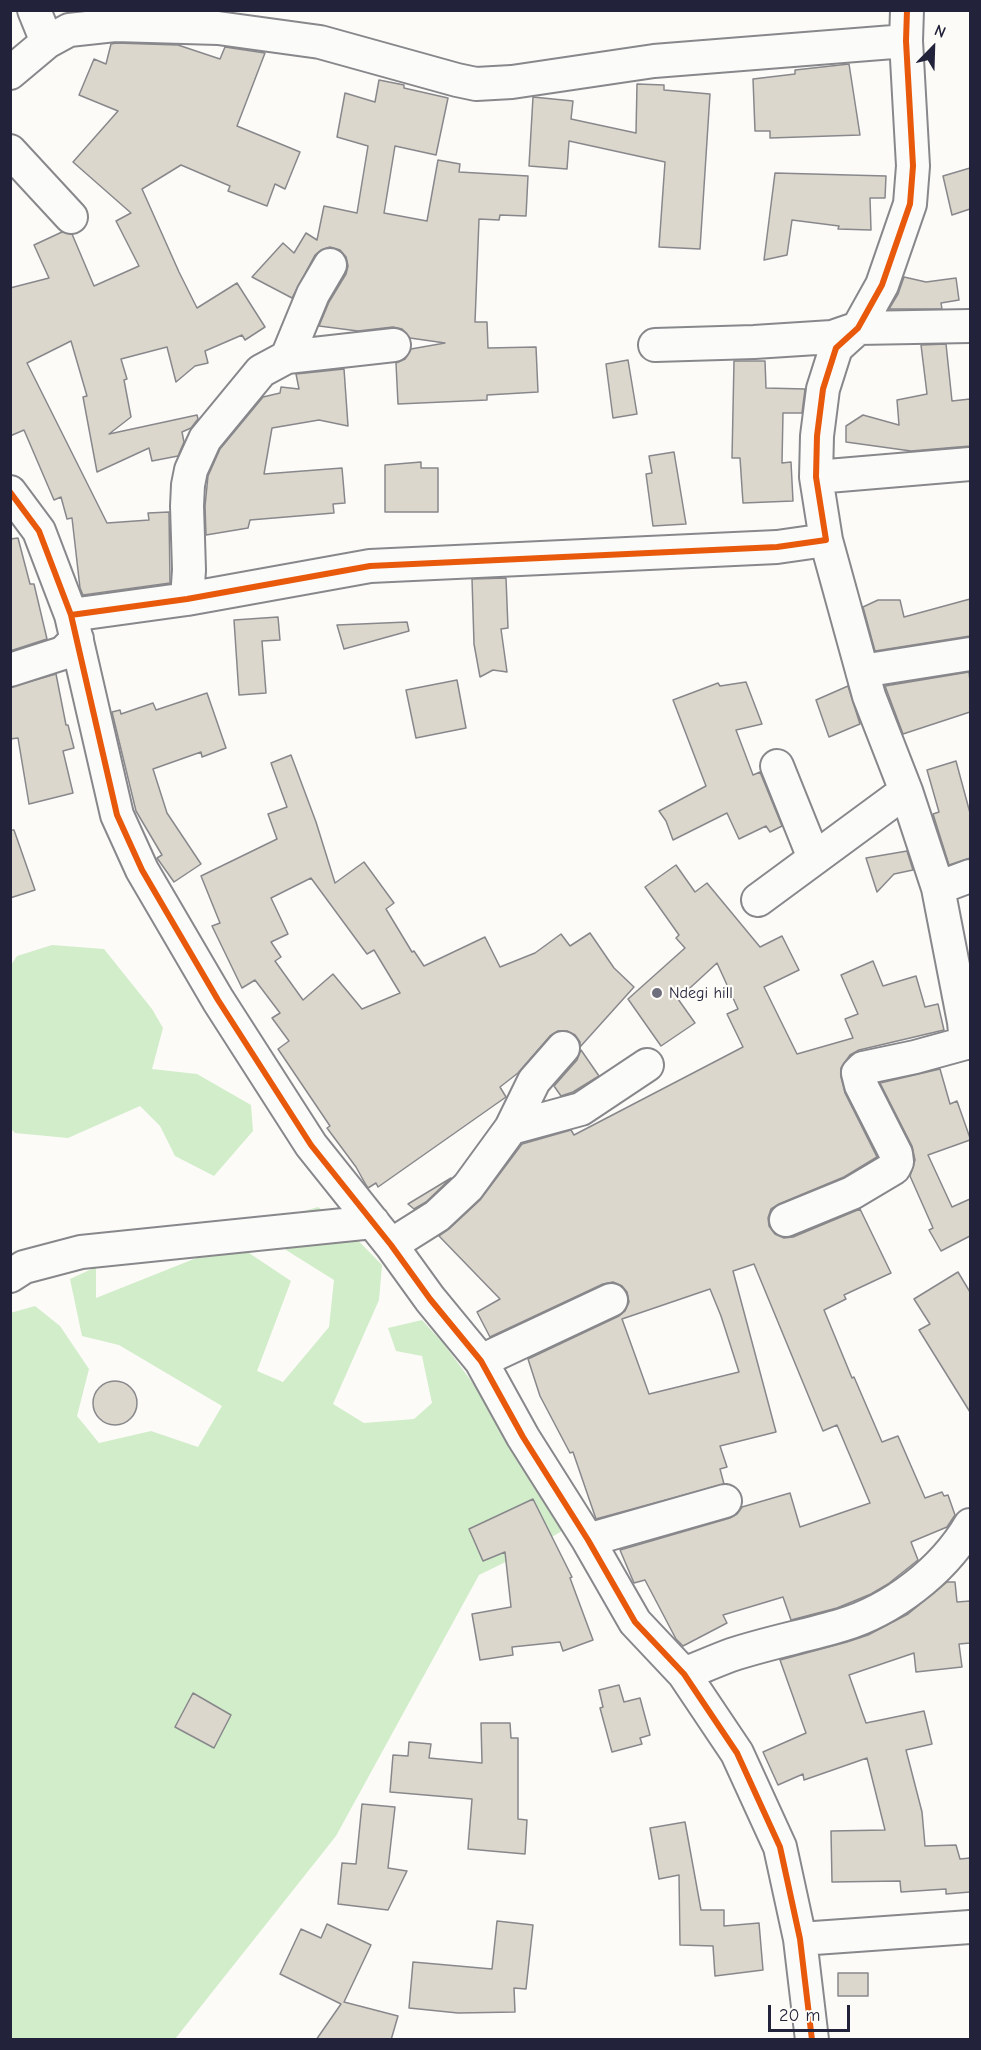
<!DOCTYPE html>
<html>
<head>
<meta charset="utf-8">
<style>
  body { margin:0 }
  #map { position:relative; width:981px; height:2050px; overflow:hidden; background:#fcfbf8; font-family:"Comic Neue",sans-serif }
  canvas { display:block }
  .frame { position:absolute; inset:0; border:12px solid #22223b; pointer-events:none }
  .north { position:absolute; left:903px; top:18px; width:60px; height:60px; -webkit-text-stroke:4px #fdfcf7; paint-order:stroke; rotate:23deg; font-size:16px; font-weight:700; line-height:24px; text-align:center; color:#22223b }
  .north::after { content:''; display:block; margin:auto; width:21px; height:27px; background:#22223b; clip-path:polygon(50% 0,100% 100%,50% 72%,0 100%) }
  .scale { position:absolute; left:768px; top:2005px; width:82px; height:27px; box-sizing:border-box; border:3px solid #22223b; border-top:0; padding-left:8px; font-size:18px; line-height:21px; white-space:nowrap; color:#22223b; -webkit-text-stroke:4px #fdfcf7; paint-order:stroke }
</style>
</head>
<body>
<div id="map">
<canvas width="981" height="2050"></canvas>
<div class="frame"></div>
<div class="north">N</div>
<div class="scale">20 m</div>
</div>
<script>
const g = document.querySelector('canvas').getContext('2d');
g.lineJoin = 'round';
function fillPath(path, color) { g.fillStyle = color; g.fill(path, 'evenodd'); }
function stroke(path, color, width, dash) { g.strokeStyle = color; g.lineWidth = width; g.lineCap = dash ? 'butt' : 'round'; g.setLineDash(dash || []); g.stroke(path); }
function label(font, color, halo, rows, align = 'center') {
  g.font = font + ' "Comic Neue",sans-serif'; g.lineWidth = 4.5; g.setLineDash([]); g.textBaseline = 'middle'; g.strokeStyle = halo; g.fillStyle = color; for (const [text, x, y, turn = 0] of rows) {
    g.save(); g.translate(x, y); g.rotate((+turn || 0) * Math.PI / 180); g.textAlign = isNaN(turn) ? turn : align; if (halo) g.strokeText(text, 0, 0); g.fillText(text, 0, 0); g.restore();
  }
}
fillPath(new Path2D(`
  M 52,945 L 104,949 L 152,1009 L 163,1028 L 152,1069 L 197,1074 L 251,1105 L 253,1131 L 214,1176 L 175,1156 L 160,1126 L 140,1106 L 68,1138 L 15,1133 L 11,1129 L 11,965 L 17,956 Z
  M 318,1207 L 342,1224 L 382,1265 L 379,1300 L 333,1404 L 364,1423 L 414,1419 L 432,1403 L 422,1356 L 396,1351 L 388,1328 L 422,1320 L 444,1344 L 508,1431 L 562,1531 L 526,1552 L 479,1575 L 336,1836 L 175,2039 L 11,2039 L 10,1313 L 35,1306 L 60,1326 L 89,1369 L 77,1416 L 99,1443 L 151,1431 L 198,1447 L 222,1406 L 119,1345 L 82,1336 L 70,1279 L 96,1267 L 96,1298 L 234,1243 L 291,1281 L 257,1371 L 283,1382 L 329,1327 L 334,1280 L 286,1250 L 281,1218 Z`), '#d2edc9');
const building = new Path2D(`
  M 116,43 L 178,45 L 220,59 L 225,47 L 265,53 L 237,126 L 300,152 L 285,189 L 275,184 L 267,206 L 228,191 L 230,186 L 181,165 L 142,189 L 179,272 L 197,308 L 237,283 L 265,327 L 245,340 L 242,335 L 205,351 L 208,363 L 195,366 L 176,382 L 167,347 L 121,359 L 127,379 L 124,380 L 131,417 L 109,434 L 197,415 L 198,419 L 191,428 L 182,432 L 184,442 L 178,456 L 152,461 L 149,448 L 97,472 L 83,397 L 87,396 L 71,341 L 27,363 L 107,523 L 149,520 L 148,513 L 169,512 L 170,583 L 83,595 L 80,588 L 72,518 L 67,519 L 61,497 L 54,500 L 24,430 L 10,436 L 10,288 L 49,278 L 34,245 L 62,232 L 72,234 L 94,286 L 139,266 L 116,221 L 131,213 L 73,162 L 118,111 L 79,95 L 94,59 L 106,64 L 111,44 Z
  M 849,64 L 860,135 L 770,138 L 770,131 L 755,131 L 753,79 L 795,74 L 795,70 Z
  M 379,80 L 404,85 L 404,88 L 448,98 L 436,155 L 395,146 L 384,213 L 427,221 L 438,160 L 460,164 L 459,172 L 528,176 L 526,216 L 500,215 L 499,220 L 479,219 L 475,322 L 487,322 L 488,348 L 536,347 L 538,392 L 487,395 L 487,400 L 398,404 L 396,363 L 405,359 L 411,349 L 445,343 L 410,338 L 402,329 L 393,327 L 358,331 L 319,326 L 329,302 L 346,274 L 348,266 L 346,257 L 340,250 L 330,247 L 321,250 L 315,255 L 292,298 L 252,277 L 283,243 L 294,253 L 306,233 L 317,240 L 324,206 L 357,213 L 368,146 L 337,137 L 345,93 L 375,102 Z
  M 637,84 L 664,85 L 664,90 L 710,94 L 700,249 L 659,247 L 665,162 L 569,141 L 567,169 L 529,166 L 533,97 L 573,101 L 571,119 L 636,133 Z
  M 970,168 L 970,209 L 952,215 L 943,176 Z
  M 775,173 L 886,176 L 885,198 L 870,198 L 871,230 L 838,229 L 839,226 L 792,220 L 787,255 L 764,260 Z
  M 904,277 L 926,282 L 956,278 L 959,300 L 941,303 L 942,309 L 889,309 L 898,294 Z
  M 946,344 L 952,401 L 970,399 L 970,446 L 911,451 L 846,442 L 846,426 L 863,415 L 899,425 L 897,400 L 927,394 L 921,345 Z
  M 628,360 L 637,414 L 613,418 L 606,364 Z
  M 734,361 L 765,361 L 766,388 L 805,389 L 802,413 L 783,413 L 782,463 L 791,462 L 793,501 L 743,503 L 740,458 L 732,458 Z
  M 344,369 L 348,426 L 319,420 L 272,428 L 264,474 L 342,468 L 345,503 L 333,504 L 334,513 L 250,520 L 248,528 L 206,535 L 205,506 L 208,476 L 220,449 L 263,397 L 280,393 L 281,387 L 299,389 L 296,374 Z
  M 674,452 L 686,524 L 653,526 L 646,474 L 652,473 L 649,456 Z
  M 421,462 L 421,468 L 438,468 L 438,512 L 385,512 L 385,465 Z
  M 18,538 L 30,584 L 34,584 L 47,639 L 10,651 L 10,539 Z
  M 506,578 L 508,628 L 501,629 L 507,672 L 493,670 L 480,677 L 474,644 L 472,579 Z
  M 970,599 L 970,636 L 875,651 L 863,607 L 878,600 L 900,600 L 904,617 Z
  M 278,617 L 280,640 L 262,641 L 266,693 L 239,695 L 234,620 Z
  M 407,622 L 409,631 L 344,649 L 337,625 Z
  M 969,672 L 970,681 L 970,712 L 903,734 L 885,686 Z
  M 56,674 L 66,725 L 68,725 L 74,748 L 63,751 L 73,793 L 29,804 L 18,738 L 10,739 L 10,687 Z
  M 457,680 L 466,728 L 416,738 L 406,690 Z
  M 746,682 L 762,724 L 736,730 L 753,775 L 760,772 L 782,826 L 770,832 L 766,826 L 739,839 L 727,813 L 673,840 L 666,821 L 659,811 L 706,786 L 673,700 L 718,683 L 720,686 Z
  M 848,686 L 860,724 L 829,737 L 816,700 Z
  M 207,693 L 226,748 L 202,757 L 201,752 L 153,769 L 167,813 L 201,864 L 174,882 L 157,858 L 162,855 L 136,811 L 112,712 L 120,710 L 121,714 L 153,703 L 156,710 Z
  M 291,755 L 316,822 L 335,883 L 364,862 L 394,903 L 386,909 L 412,952 L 414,951 L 424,966 L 485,937 L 500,967 L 535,953 L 561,934 L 570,946 L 590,933 L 614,968 L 634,987 L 580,1047 L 580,1042 L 575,1035 L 567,1031 L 558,1031 L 550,1036 L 518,1073 L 500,1087 L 506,1097 L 378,1187 L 376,1183 L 368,1188 L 366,1185 L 356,1167 L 327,1128 L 330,1126 L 278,1049 L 289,1041 L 272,1018 L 280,1013 L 255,980 L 242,988 L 212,926 L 220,923 L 201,876 L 277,839 L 268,814 L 287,807 L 271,763 ZM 311,878 L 367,954 L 374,950 L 400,993 L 362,1009 L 333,974 L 303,1000 L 275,961 L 281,957 L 271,942 L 288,934 L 271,898 Z
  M 956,761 L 970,813 L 970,858 L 949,865 L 933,814 L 939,812 L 927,770 Z
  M 10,830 L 14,830 L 35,890 L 10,898 Z
  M 907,851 L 913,870 L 894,874 L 877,892 L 866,858 Z
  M 676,865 L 695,892 L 707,883 L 760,947 L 782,936 L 799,970 L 764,987 L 797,1054 L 853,1038 L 845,1019 L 858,1014 L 841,975 L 873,961 L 883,986 L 916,976 L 925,1007 L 938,1004 L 944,1030 L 859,1050 L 850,1055 L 841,1068 L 841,1077 L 845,1093 L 877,1157 L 844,1177 L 779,1204 L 771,1209 L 768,1218 L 769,1226 L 775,1234 L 784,1238 L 793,1237 L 860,1209 L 891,1273 L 844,1295 L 846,1299 L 824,1310 L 852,1378 L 854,1377 L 882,1442 L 898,1436 L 925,1498 L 942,1492 L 944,1496 L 948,1495 L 955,1515 L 947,1527 L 911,1542 L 918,1560 L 888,1584 L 871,1594 L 837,1608 L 791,1620 L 783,1597 L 723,1615 L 727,1623 L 683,1646 L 676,1639 L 645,1580 L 634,1583 L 620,1550 L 730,1518 L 737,1514 L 742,1507 L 790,1493 L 800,1527 L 870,1503 L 837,1425 L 823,1431 L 754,1264 L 733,1271 L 776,1432 L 720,1446 L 727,1467 L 720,1469 L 724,1484 L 596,1519 L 573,1452 L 570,1453 L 540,1396 L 528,1359 L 619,1316 L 625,1311 L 629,1302 L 627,1292 L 622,1286 L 613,1282 L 603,1284 L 490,1337 L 477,1312 L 500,1299 L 439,1236 L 449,1229 L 480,1200 L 522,1144 L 571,1130 L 574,1135 L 743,1047 L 727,1014 L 738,1009 L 717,963 L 678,999 L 695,1023 L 661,1046 L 628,999 L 685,948 L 676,938 L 679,935 L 645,887 ZM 710,1289 L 721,1316 L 739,1372 L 649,1394 L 622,1319 Z
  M 581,1050 L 599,1076 L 573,1092 L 561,1096 L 554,1086 L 577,1060 Z
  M 940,1069 L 950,1104 L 957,1101 L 970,1138 L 970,1140 L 928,1155 L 952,1207 L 970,1199 L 970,1236 L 941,1251 L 929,1230 L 933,1228 L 910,1176 L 915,1160 L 912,1146 L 880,1083 Z
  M 451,1178 L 426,1202 L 414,1209 L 408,1204 Z
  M 958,1272 L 970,1292 L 970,1412 L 919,1330 L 930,1324 L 914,1299 Z
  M93 1403a22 22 0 1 1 44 0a22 22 0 1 1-44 0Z
  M 533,1499 L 572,1577 L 570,1578 L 593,1640 L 563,1651 L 560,1642 L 512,1647 L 513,1655 L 480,1660 L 472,1614 L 511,1607 L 505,1552 L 483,1561 L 469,1529 Z
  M 947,1582 L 955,1582 L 957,1602 L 970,1601 L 970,1643 L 959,1644 L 962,1667 L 916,1672 L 914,1653 L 849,1675 L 866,1723 L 924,1711 L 932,1744 L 906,1750 L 922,1812 L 925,1846 L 956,1845 L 960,1859 L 970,1858 L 970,1892 L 946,1894 L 946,1889 L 901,1892 L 900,1881 L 832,1882 L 831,1831 L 885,1830 L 867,1758 L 804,1780 L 803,1774 L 778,1785 L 763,1752 L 806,1733 L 780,1660 L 847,1642 L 868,1635 L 908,1614 Z
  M 619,1685 L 624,1702 L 640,1698 L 650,1735 L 640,1738 L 642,1744 L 612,1752 L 600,1708 L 603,1707 L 599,1690 Z
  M 193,1693 L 231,1715 L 214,1748 L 175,1727 Z
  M 481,1723 L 510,1723 L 511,1738 L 518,1738 L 518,1819 L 527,1820 L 525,1854 L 468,1849 L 472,1799 L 390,1792 L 393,1755 L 408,1756 L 409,1742 L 431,1744 L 429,1758 L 482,1763 Z
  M 362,1804 L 395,1807 L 388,1868 L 407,1871 L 388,1910 L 338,1904 L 342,1863 L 356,1864 Z
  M 685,1822 L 701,1910 L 724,1910 L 724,1926 L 759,1923 L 763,1970 L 715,1976 L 713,1946 L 680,1945 L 679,1875 L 659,1879 L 650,1828 Z
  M 497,1921 L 533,1925 L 526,1989 L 514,1988 L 515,2012 L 458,2013 L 409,2008 L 413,1962 L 492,1969 Z
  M 327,1924 L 371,1945 L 344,2002 L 398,2016 L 391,2040 L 316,2040 L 341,2004 L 280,1974 L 301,1929 L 321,1938 Z
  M 838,1973 L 868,1973 L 868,1996 L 838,1996 Z`);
fillPath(building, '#dcd7cc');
stroke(building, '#88888c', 1.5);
const street = new Path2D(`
  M 34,10 L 47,42
  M 10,73 L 47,42 L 69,30 L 115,25 L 218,28 L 320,42 L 457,80 L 476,84 L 512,82 L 654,61 L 906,41
  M 10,151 L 71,217
  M 655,345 L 754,342 L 832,337 L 858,328 L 970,326
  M 287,357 L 313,294 L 330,265
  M 816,477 L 970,464
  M 10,492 L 39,531 L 71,615 L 117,815 L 142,870 L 218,1000 L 311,1145 L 391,1245 L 430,1299 L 481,1361 L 523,1437 L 588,1540 L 635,1622 L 684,1674 L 737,1753 L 780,1847 L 800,1939 L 812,2040
  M 826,540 L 869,696 L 906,791 L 938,888 L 964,1022 L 966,1043 L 970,1043
  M 187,599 L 189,570 L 187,506 L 188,485 L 191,470 L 205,439 L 261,371 L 287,357 L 394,345
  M 71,615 L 187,599 L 370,566 L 777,547 L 826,540 L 816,477 L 817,436 L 823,389 L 836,348 L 858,328 L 882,285 L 910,204 L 913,166 L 906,41 L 907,10
  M 10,670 L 63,653 L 77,639
  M 862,671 L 970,654
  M 777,766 L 814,858
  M 938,888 L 970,876
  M 758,900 L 906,791
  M 511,1128 L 581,1109 L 647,1065
  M 786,1220 L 852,1193 L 894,1168 L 897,1162 L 896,1154 L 861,1085 L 858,1073 L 863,1068 L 915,1057 L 966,1043
  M 391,1245 L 437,1216 L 468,1187 L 511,1128 L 534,1081 L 563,1048
  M 10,1276 L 24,1267 L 81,1252 L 373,1222
  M 481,1361 L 611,1300
  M 588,1540 L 725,1501
  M 684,1674 C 699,1668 715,1661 731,1655 C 767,1643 805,1636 842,1625 C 892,1610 943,1571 970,1525
  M 800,1939 L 970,1927`);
stroke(street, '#88888c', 36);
stroke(street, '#fbfbf9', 32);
stroke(new Path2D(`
  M 10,492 L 39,531 L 71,615 L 117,815 L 142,870 L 218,1000 L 311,1145 L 391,1245 L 430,1299 L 481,1361 L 523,1437 L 588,1540 L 635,1622 L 684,1674 L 737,1753 L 780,1847 L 800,1939 L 812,2040
  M 71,615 L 187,599 L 370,566 L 777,547 L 826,540 L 816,477 L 817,436 L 823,389 L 836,348 L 858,328 L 882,285 L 910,204 L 913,166 L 906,41 L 907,10`), '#e8590c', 6);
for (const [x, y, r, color] of [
  [657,993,6,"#6e6e7d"]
]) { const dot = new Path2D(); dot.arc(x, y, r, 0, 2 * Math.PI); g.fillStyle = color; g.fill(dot); stroke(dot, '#fdfcf7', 2); }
label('16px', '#22223b', '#fdfcf7', [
  ["Ndegi hill",669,993]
], 'left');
</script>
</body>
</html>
